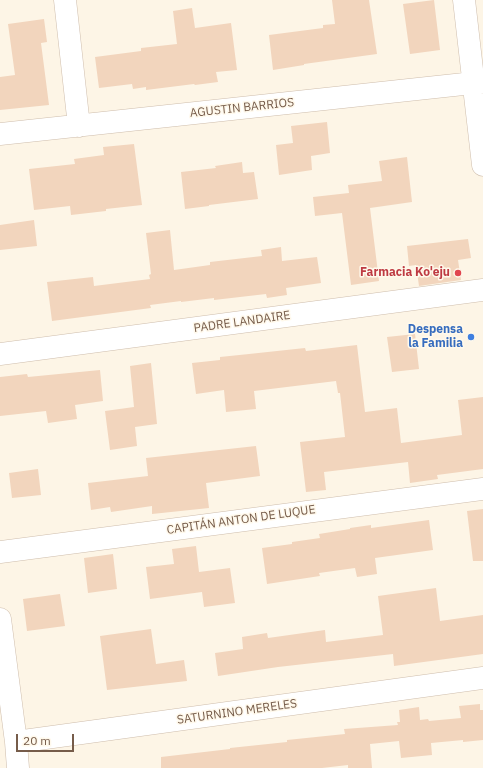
<!DOCTYPE html>
<html>
<head>
<meta charset="utf-8">
<style>
  body { margin:0 }
  #map { position:relative; width:483px; height:768px; overflow:hidden; background:#fdf5e6; font-family:"IBM Plex Sans",sans-serif }
  canvas { display:block }
  .scale { position:absolute; left:16px; top:734px; width:58px; height:18px; box-sizing:border-box; border:2px solid #765c4a; border-top:0; padding-left:5px; font-size:12px; line-height:14px; white-space:nowrap; color:#765c4a; -webkit-text-stroke:3px #fff9ec; paint-order:stroke }
</style>
</head>
<body>
<div id="map">
<canvas width="483" height="768"></canvas>
<div class="scale">20 m</div>
</div>
<script>
const g = document.querySelector('canvas').getContext('2d');
g.lineJoin = 'round';
function fillPath(path, color) { g.fillStyle = color; g.fill(path, 'evenodd'); }
function stroke(path, color, width, dash) { g.strokeStyle = color; g.lineWidth = width; g.lineCap = dash ? 'butt' : 'round'; g.setLineDash(dash || []); g.stroke(path); }
function label(font, color, halo, rows, align = 'center') {
  g.font = font + ' "IBM Plex Sans",sans-serif'; g.lineWidth = 3; g.setLineDash([]); g.textBaseline = 'middle'; g.strokeStyle = halo; g.fillStyle = color; for (const [text, x, y, turn = 0] of rows) {
    g.save(); g.translate(x, y); g.rotate((+turn || 0) * Math.PI / 180); g.textAlign = isNaN(turn) ? turn : align; if (halo) g.strokeText(text, 0, 0); g.fillText(text, 0, 0); g.restore();
  }
}
fillPath(new Path2D(`
  M 332,0 L 369,0 L 377,54 L 304,64 L 304,65 L 273,70 L 269,35 L 323,28 L 323,25 L 335,24 Z
  M 434,0 L 440,50 L 410,54 L 403,4 Z
  M 192,8 L 195,28 L 231,23 L 237,70 L 216,72 L 218,82 L 195,85 L 194,84 L 146,90 L 146,87 L 133,89 L 132,84 L 99,88 L 95,57 L 141,51 L 141,48 L 177,44 L 173,11 Z
  M 44,19 L 47,42 L 41,43 L 49,105 L 0,110 L 0,77 L 15,75 L 8,24 Z
  M 327,122 L 330,153 L 311,156 L 312,170 L 279,175 L 276,145 L 293,143 L 291,126 Z
  M 134,144 L 142,205 L 106,209 L 106,211 L 71,215 L 70,206 L 34,210 L 29,169 L 75,164 L 74,159 L 104,155 L 103,147 Z
  M 407,157 L 412,202 L 370,208 L 379,281 L 351,285 L 342,213 L 315,216 L 313,197 L 349,193 L 348,185 L 382,181 L 379,161 Z
  M 242,162 L 243,173 L 254,172 L 258,199 L 209,205 L 209,206 L 185,209 L 181,172 L 216,168 L 215,166 Z
  M 34,220 L 37,246 L 0,250 L 0,225 Z
  M 170,230 L 174,270 L 210,265 L 210,262 L 262,256 L 261,250 L 281,247 L 282,261 L 317,257 L 321,283 L 286,288 L 287,295 L 267,298 L 266,294 L 214,300 L 214,298 L 181,302 L 181,301 L 150,305 L 151,308 L 52,321 L 47,282 L 93,277 L 94,286 L 150,279 L 149,275 L 151,274 L 146,233 Z
  M 468,239 L 471,258 L 458,260 L 461,280 L 419,286 L 416,265 L 409,266 L 407,246 Z
  M 415,334 L 419,369 L 392,372 L 387,337 Z
  M 357,345 L 365,412 L 397,408 L 401,443 L 462,435 L 458,400 L 483,397 L 483,469 L 437,475 L 438,479 L 410,483 L 408,462 L 324,472 L 326,490 L 306,492 L 300,442 L 345,437 L 340,393 L 338,393 L 336,381 L 254,391 L 256,409 L 226,412 L 224,390 L 196,394 L 192,363 L 220,360 L 220,357 L 249,354 L 305,348 L 306,351 Z
  M 151,363 L 157,424 L 135,427 L 137,446 L 110,450 L 105,411 L 134,407 L 130,366 Z
  M 100,370 L 103,401 L 75,405 L 77,419 L 48,423 L 46,411 L 0,416 L 0,377 L 27,374 L 28,377 Z
  M 256,446 L 260,476 L 206,483 L 209,508 L 152,514 L 152,506 L 111,512 L 110,507 L 91,510 L 88,483 L 148,476 L 146,458 Z
  M 38,469 L 41,495 L 12,498 L 9,473 Z
  M 483,509 L 483,561 L 473,561 L 467,511 Z
  M 429,520 L 433,550 L 375,558 L 377,574 L 357,577 L 355,568 L 319,573 L 320,576 L 267,584 L 262,548 L 292,544 L 292,542 L 320,538 L 319,534 L 350,529 L 350,528 L 371,525 L 371,528 Z
  M 196,546 L 199,572 L 230,568 L 235,603 L 204,607 L 202,592 L 150,599 L 146,567 L 174,564 L 172,549 Z
  M 113,554 L 117,589 L 88,593 L 84,558 Z
  M 436,588 L 440,621 L 483,615 L 483,654 L 394,666 L 393,654 L 278,667 L 218,676 L 215,653 L 243,649 L 242,637 L 267,633 L 268,638 L 325,630 L 326,642 L 383,635 L 378,596 Z
  M 60,594 L 65,626 L 27,631 L 23,599 Z
  M 151,629 L 156,664 L 184,660 L 187,681 L 107,690 L 100,636 Z
  M 480,704 L 480,710 L 483,710 L 483,740 L 463,742 L 463,740 L 431,743 L 432,755 L 401,758 L 399,741 L 370,744 L 372,768 L 348,768 L 348,765 L 322,768 L 161,768 L 161,757 L 230,749 L 230,748 L 287,742 L 287,740 L 345,734 L 344,729 L 398,725 L 397,722 L 400,722 L 399,710 L 419,707 L 420,720 L 428,719 L 429,721 L 461,718 L 459,706 Z`), '#f2d5bd');
const minor = new Path2D(`
  M 65,0 L 79,126
  M 464,0 L 483,165
  M 0,134 L 483,82
  M 0,354 L 483,290
  M 0,552 L 483,489
  M 0,619 L 16,742 L 18,768
  M 16,742 L 483,678`);
stroke(minor, '#cebdac', 23);
stroke(minor, '#fff', 22);
for (const [x, y, r, color] of [
  [458,273,4,"#e0444e"],
  [471,337,4,"#3f7fe0"]
]) { const dot = new Path2D(); dot.arc(x, y, r, 0, 2 * Math.PI); g.fillStyle = color; g.fill(dot); stroke(dot, '#fff9ec', 1.5); }
label('12px', '#765c4a', '#fff9ec', [
  ["AGUSTIN BARRIOS",242,108,-6],
  ["PADRE LANDAIRE",242,322,-8],
  ["CAPITÁN ANTON DE LUQUE",241,520,-8],
  ["SATURNINO MERELES",237,712,-8]
]);
label('bold 12px', '#be3a42', '#fff9ec', [
  ["Farmacia Ko'eju",450,273]
], 'right');
label('bold 12px', '#366cbe', '#fff9ec', [
  ["Despensa",463,330],
  ["la Familia",463,344]
], 'right');
</script>
</body>
</html>
